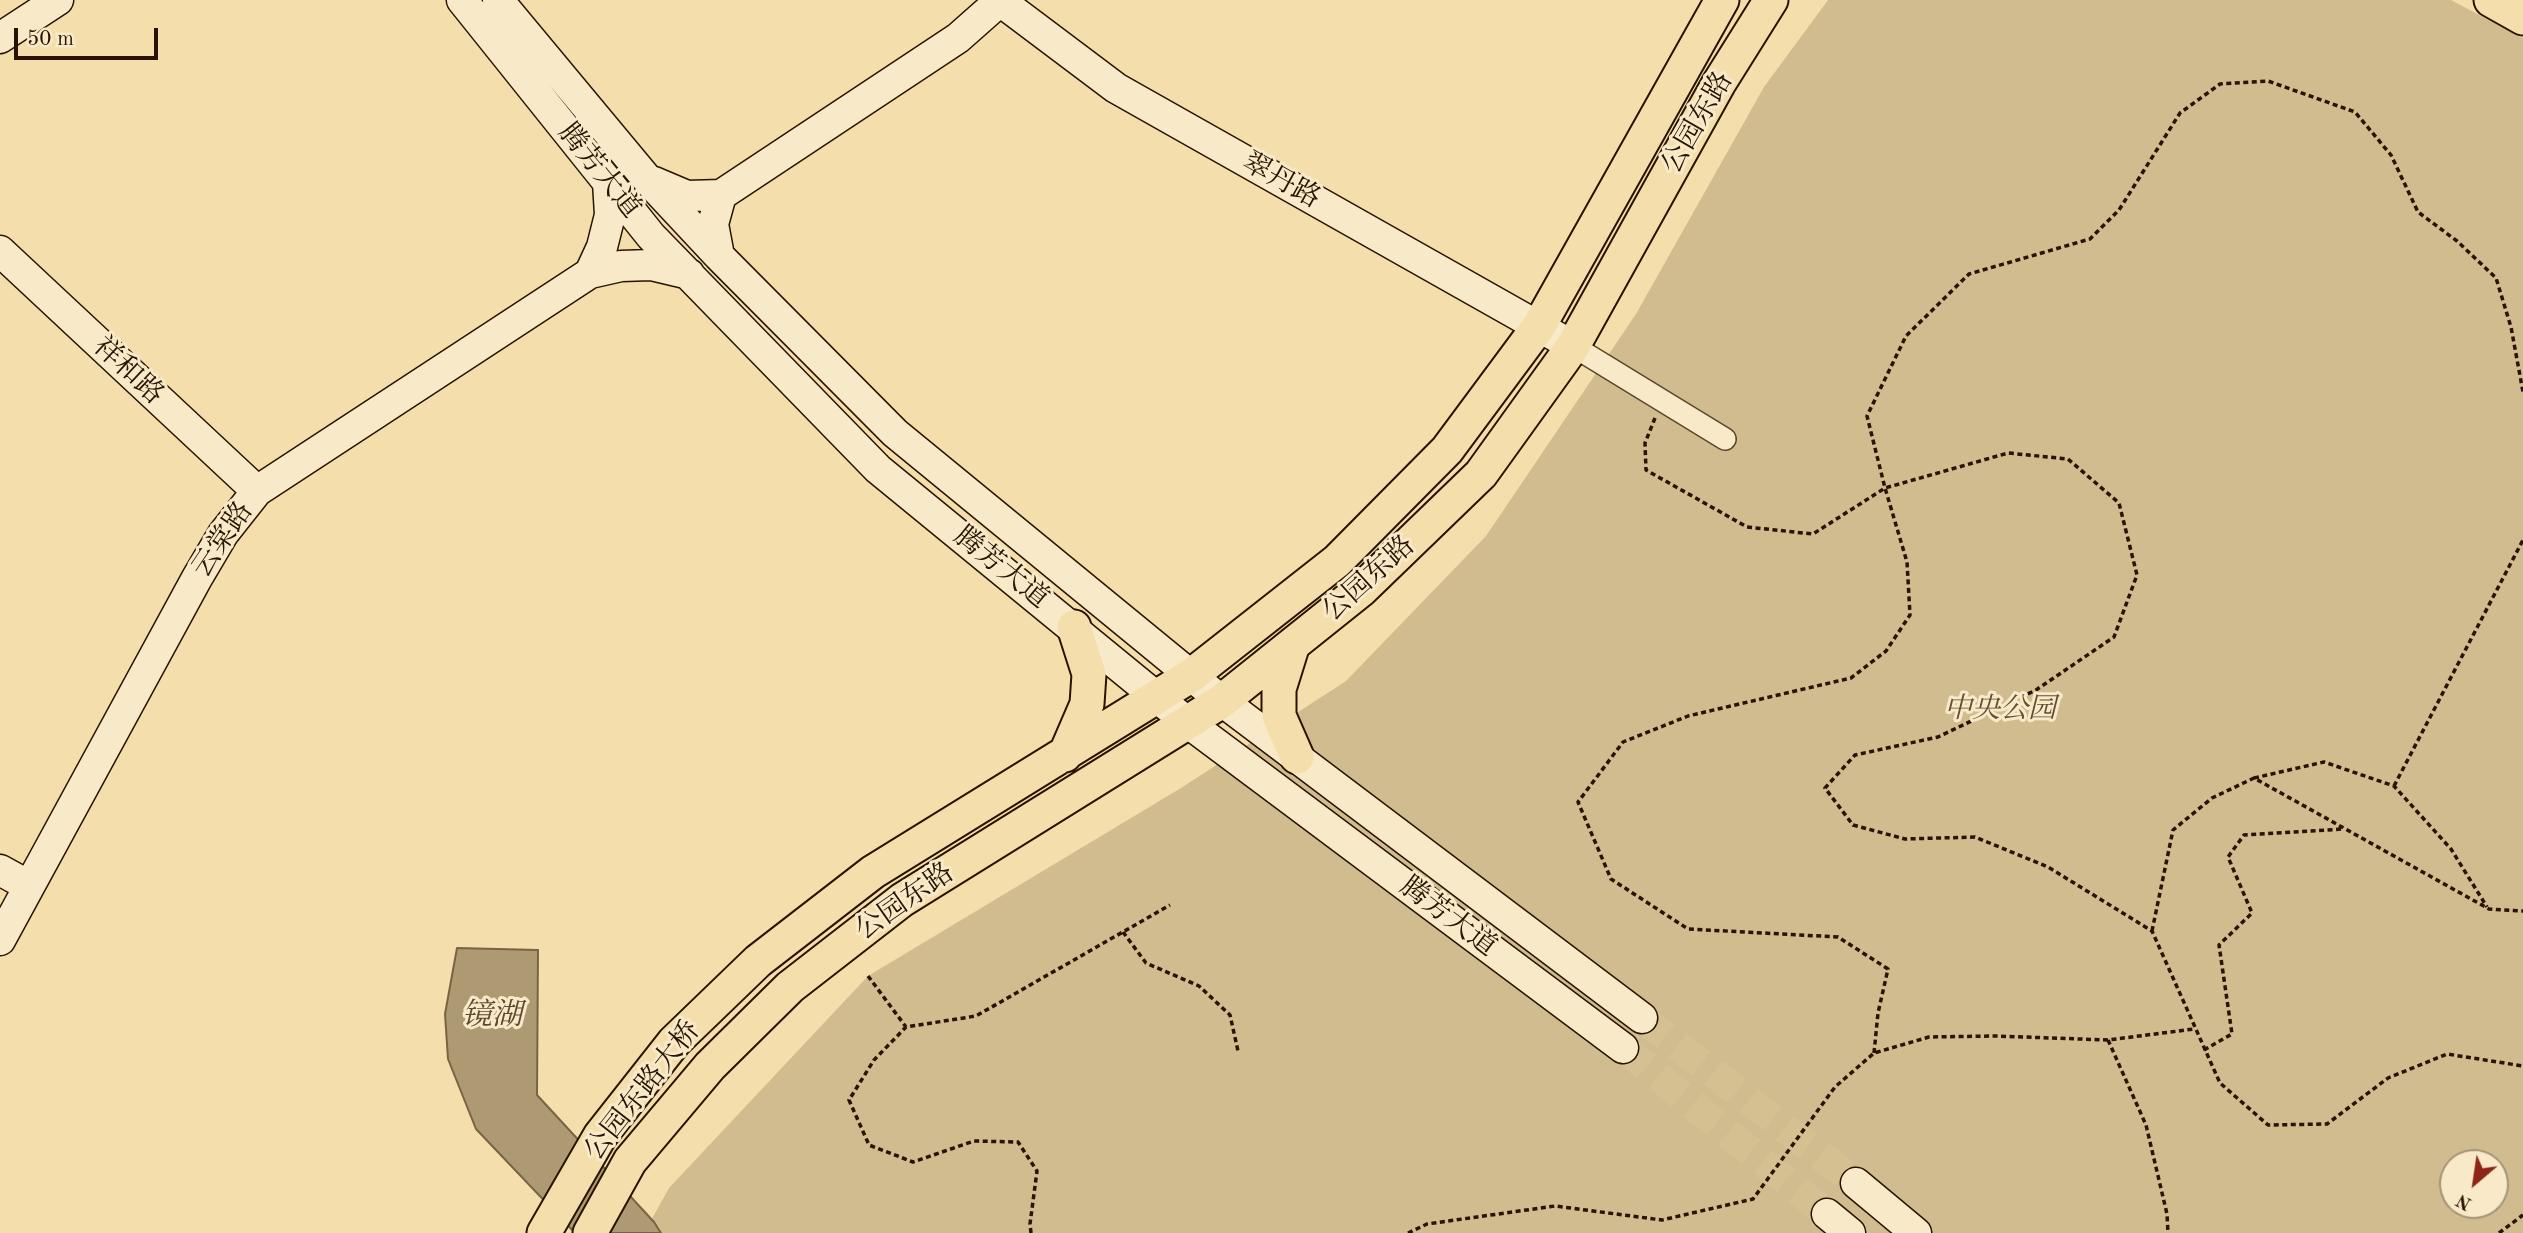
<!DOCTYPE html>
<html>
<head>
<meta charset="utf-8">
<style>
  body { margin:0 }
  #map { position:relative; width:2523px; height:1233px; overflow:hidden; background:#f4dfac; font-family:"Old Standard TT",serif }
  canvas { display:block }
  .north { position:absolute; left:2439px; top:1149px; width:70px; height:70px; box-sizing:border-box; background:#f8eac9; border:2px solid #a49479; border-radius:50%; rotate:209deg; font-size:19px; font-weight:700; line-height:28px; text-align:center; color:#271300 }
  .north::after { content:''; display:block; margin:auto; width:24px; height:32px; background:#8f2418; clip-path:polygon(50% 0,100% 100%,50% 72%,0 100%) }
  .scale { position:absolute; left:14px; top:28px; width:144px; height:32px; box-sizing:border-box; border:4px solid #271300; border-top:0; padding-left:9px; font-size:21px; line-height:24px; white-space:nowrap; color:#271300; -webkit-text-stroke:5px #f8eac9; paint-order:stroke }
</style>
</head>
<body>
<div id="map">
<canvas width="2523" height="1233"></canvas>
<div class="north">N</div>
<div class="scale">50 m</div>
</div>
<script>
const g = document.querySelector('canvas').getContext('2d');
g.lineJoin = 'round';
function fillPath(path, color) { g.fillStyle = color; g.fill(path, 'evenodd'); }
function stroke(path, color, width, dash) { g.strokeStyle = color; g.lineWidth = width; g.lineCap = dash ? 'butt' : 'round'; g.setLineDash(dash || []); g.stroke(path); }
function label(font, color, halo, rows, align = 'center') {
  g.font = font + ' "Old Standard TT","Noto Serif SC",serif'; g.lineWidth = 6; g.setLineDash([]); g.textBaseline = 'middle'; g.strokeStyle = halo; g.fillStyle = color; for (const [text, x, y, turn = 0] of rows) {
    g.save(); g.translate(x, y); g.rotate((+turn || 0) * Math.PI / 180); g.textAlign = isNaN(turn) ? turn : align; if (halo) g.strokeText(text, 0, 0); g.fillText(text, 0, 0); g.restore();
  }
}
fillPath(new Path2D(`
  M 1828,0 L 2451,0 L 2523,38 L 2523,1233 L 644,1233 L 669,1188 L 868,976 L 1181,788 L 1346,681 L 1486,536 L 1636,314 L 1764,87 ZM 2453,1163 L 2495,1163 L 2495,1205 L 2453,1205 Z`), '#d1bc8f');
const water = new Path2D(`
  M 457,948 L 538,950 L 537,1095 L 654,1222 L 661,1233 L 575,1233 L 476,1129 L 448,1059 L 445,1014 Z`);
fillPath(water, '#ae9a72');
stroke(water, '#786444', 2);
stroke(new Path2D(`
  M 1642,1018 L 1856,1183
  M 1623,1048 L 1827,1214`), '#d5c092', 30, [30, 15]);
const street = new Path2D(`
  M 1573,346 L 1725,439`);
const secondary = new Path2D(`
  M 462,0 L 651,236 L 878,469 L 1187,722 L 1623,1048
  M 498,0 L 647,179 L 719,256 L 895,433 L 1222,701 L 1642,1018
  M 999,0 L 1116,88 L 1573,346
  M 0,38 L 58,0
  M 654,182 L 687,196 L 721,195 L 713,224 L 719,256
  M 721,195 L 958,38 L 1001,0
  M 0,251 L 257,491
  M 590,273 L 602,247 L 610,215 L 608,182
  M 0,870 L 29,886
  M 0,940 L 197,578 L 223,534 L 257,491 L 590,273 L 621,266 L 651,265 L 689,274
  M 1856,1183 L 1916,1233
  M 1827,1214 L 1850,1233`);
const primary = new Path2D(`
  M 2491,0 L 2523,18
  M 1293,644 L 1279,689 L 1279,716 L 1297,757
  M 1065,755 L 1087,704 L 1089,674 L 1074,627
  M 544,1233 L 600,1136 L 674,1042 L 758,961 L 873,872 L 1192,675 L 1337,561 L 1447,450 L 1539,326 L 1722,0
  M 590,1233 L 630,1161 L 710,1066 L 790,987 L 902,900 L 1222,701 L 1362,589 L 1481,474 L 1573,346 L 1719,83 L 1771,0`);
stroke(street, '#5a462b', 24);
stroke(secondary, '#271300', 33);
stroke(primary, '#271300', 37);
stroke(new Path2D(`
  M 1655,418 L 1645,443 L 1646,470 L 1747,527 L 1813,534 L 1885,488 L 2008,453 L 2068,459 L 2119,503 L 2137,575 L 2114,637 L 2036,690 L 1938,737 L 1855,755 L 1825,788 L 1853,825 L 1905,839 L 1975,837 L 2048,867 L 2152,931 L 2220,1083 L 2268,1125 L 2327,1124 L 2388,1078 L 2447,1054 L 2523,1066
  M 2254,778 L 2324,762 L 2394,786 L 2451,849 L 2487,907
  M 2394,786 L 2523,540
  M 2152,931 L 2173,830 L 2212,798 L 2254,778 L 2489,909 L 2523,911
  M 1123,932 L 1146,963 L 1199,986 L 1230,1015 L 1238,1051
  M 868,976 L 906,1027
  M 2108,1040 L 2146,1125 L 2167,1214 L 2168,1233
  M 2204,1050 L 2232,1034 L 2219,945 L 2252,913 L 2228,857 L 2244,835 L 2343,829
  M 1874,1053 L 1878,1013 L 1888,969 L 1838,937 L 1688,929 L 1611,879 L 1578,802 L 1623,742 L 1688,716 L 1851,678 L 1886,651 L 1910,615 L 1907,562 L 1885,488 L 1867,416 L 1906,336 L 1969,274 L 2090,239 L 2119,210 L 2180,113 L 2220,84 L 2268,81 L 2355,112 L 2391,155 L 2418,212 L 2457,241 L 2496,278 L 2511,327 L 2523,392
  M 1031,1233 L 1030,1224 L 1037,1171 L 1018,1142 L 974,1141 L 913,1162 L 869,1145 L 849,1100 L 874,1060 L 906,1027 L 976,1016 L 1170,905
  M 1408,1233 L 1427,1224 L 1555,1206 L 1662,1220 L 1753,1199 L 1835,1087 L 1874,1053 L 1929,1037 L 1995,1036 L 2108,1040 L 2194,1029
  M 2499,1233 L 2523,1215`), '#271300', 3.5, [5, 3.5]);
stroke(street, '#f8eac9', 21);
stroke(secondary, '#f8eac9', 30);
stroke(primary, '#f4dfac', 33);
label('28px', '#271300', '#f8eac9', [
  ["公园东路",1698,123,-60],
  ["腾芳大道",599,171,51],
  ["翠丹路",1281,181,29],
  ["祥和路",128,371,43],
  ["云棠路",223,540,-56],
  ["腾芳大道",1001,568,39],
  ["公园东路",1369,579,-42],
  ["公园东路",905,902,-35],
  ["腾芳大道",1448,917,37],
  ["公园东路大桥",643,1091,-52]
]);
label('italic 28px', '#624e32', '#f8eac9', [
  ["中央公园",2000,710]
]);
label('italic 30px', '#5d492e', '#f8eac9', [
  ["镜湖",492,1016]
]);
</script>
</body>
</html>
